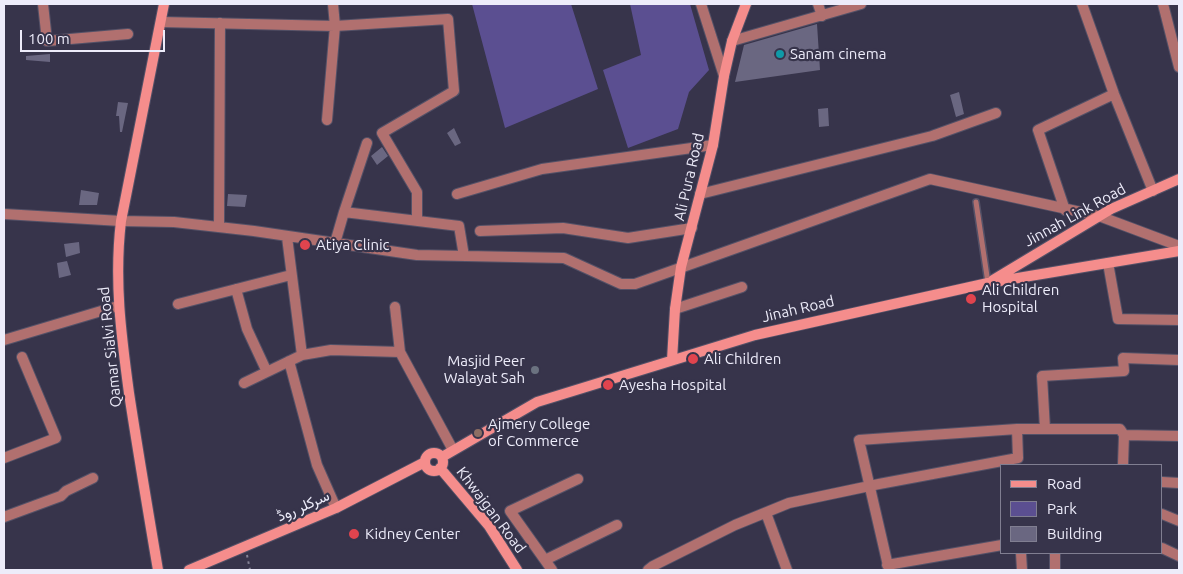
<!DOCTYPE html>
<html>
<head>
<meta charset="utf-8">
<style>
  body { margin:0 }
  #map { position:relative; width:1183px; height:574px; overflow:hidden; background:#37344b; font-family:Ubuntu,sans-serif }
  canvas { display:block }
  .frame { position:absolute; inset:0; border:5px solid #edecfa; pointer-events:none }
  .legend { position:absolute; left:1000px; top:464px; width:162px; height:90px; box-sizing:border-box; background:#37344b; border:1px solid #807e91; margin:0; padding:6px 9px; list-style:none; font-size:15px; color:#edecfa }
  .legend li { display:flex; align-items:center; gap:10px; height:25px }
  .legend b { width:25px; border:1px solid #807e91 }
  .scale { position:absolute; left:20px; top:30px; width:145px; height:22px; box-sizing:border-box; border:2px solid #edecfa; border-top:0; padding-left:6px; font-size:15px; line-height:18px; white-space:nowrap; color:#edecfa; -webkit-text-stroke:4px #37344b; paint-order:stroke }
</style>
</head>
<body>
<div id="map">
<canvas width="1183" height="574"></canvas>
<div class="frame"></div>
<ul class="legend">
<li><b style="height:6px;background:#f58d8c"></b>Road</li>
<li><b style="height:14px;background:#5b4f91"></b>Park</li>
<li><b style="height:14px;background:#6a6781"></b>Building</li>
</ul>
<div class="scale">100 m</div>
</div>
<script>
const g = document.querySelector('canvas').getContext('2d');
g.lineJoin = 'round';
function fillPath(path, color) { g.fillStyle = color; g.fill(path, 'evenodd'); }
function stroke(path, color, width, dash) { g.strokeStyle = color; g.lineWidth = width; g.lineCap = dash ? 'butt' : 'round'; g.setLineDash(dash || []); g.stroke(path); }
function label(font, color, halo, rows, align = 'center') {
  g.font = font + ' Ubuntu,Vazirmatn,sans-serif'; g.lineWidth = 4.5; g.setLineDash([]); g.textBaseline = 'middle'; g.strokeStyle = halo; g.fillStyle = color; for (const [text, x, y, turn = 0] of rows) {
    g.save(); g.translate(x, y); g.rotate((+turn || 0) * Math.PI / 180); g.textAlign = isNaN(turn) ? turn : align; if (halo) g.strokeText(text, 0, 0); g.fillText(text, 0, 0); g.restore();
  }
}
fillPath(new Path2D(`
  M 472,4 L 571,4 L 598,89 L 505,128 Z
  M 630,4 L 690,4 L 709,70 L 689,92 L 678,129 L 628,148 L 603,70 L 641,55 Z`), '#5b4f91');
fillPath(new Path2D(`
  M 817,24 L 820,70 L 735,82 L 744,45 Z
  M 50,54 L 50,62 L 26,60 L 26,56 Z
  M 959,92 L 964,114 L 956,117 L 950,95 Z
  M 118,102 L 128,103 L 122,132 L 120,132 L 119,116 L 116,116 Z
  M 828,108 L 829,126 L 819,127 L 818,109 Z
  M 454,128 L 461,143 L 455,146 L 447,133 Z
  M 382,147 L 388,156 L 377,165 L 371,156 Z
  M 81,190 L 99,193 L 97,205 L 79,205 Z
  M 228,194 L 247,195 L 245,207 L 227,206 Z
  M 79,242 L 80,253 L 66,257 L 64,244 Z
  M 67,261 L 71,275 L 59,278 L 57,263 Z`), '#6a6781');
const lane = new Path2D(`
  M 976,202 L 988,283`);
const street = new Path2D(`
  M 43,4 L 47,41 L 128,34
  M 701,4 L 724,76
  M 818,4 L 822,16
  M 1082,4 L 1114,94 L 1153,191
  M 1163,4 L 1179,67
  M 161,22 L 335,26 L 448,19 L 454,91 L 382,133 L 417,192 L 417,221
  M 732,41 L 861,4
  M 327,120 L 335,26 L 333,4
  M 457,194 L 542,169 L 713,145
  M 700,194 L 932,136 L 996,113
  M 1065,210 L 1038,130 L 1114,94
  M 344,212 L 367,143
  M 4,214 L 121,221 L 174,222 L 254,231 L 417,255 L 564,258 L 621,284 L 635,284 L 930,179 L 1099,216 L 1179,246
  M 219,227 L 220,23
  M 480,231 L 563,228 L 628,238 L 692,228
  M 287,237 L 302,355
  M 335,243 L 344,212 L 459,226 L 464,256
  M 1108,263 L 1118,319 L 1179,320
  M 236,289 L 247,329 L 267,372
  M 178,304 L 291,275
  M 395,307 L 400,352 L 453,450
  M 675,309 L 742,287
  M 4,340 L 118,306
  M 289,361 L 317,465 L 336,508
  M 244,383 L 302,355 L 331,350 L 400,352
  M 1045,429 L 1042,376 L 1124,371 L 1123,358 L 1179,360
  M 4,458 L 56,438 L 22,357
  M 1123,465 L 1124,435 L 1179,436
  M 1162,482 L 1179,483
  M 766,513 L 787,570
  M 1162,514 L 1179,521
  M 4,517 L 61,496 L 66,491 L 93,478
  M 1162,548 L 1179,556
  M 1021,553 L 1022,570
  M 1055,553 L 1055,570
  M 545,560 L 617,525
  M 887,565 L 1002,545
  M 552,570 L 510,511 L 578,479
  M 648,570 L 653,566 L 735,525 L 789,503 L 879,484 L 1018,458 L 1017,429 L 1120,429 L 1124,435
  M 889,570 L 859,440 L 1017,429`);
const secondary = new Path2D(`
  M 993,280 L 1111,209 L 1179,179
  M 672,360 L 675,309 L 681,267 L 713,145 L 724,76 L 732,41 L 746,4
  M425 462a9 9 0 1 1 18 0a9 9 0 1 1-18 0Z
  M 442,457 L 537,402 L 755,335 L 988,283 L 1179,251
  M 440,468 L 489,526 L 517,570
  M 158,570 C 148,511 138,452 129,393 C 121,334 114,280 121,221 L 164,4
  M 189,570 L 336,508 L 425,462`);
stroke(lane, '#545167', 8);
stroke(street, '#545167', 12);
stroke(secondary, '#545167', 12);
stroke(new Path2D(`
  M 247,555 L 250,570`), '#868497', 2, [2.5, 4]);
stroke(lane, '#b1706f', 5);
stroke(street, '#b1706f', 10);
stroke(secondary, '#f58d8c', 10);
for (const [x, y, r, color] of [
  [780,54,5,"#0f9aa8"],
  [305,245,6,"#e0444e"],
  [971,299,6,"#e0444e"],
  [693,359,6,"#e0444e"],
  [535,370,5,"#6b7280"],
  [608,385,6,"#e0444e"],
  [478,433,5,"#8d6e63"],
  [354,534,6,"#e0444e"]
]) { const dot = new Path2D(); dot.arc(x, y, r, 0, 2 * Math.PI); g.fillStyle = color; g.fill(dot); stroke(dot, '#37344b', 2); }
label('15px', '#edecfa', '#37344b', [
  ["Sanam cinema",790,54],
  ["Atiya Clinic",316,245],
  ["Ali Children",982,290],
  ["Hospital",982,307],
  ["Ali Children",704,359],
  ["Masjid Peer",525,361,"right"],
  ["Walayat Sah",525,378,"right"],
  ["Ayesha Hospital",619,385],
  ["Ajmery College",488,424],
  ["of Commerce",488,441],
  ["Kidney Center",365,534]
], 'left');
label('15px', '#edecfa', '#37344b', [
  ["Ali Pura Road",689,177,-77],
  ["Jinnah Link Road",1075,215,-29],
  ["Jinah Road",798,309,-13],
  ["Qamar Sialvi Road",110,347,-96],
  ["سرکلر روڈ",303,506,-24],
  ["Khwajgan Road",491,510,53]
]);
</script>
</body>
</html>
